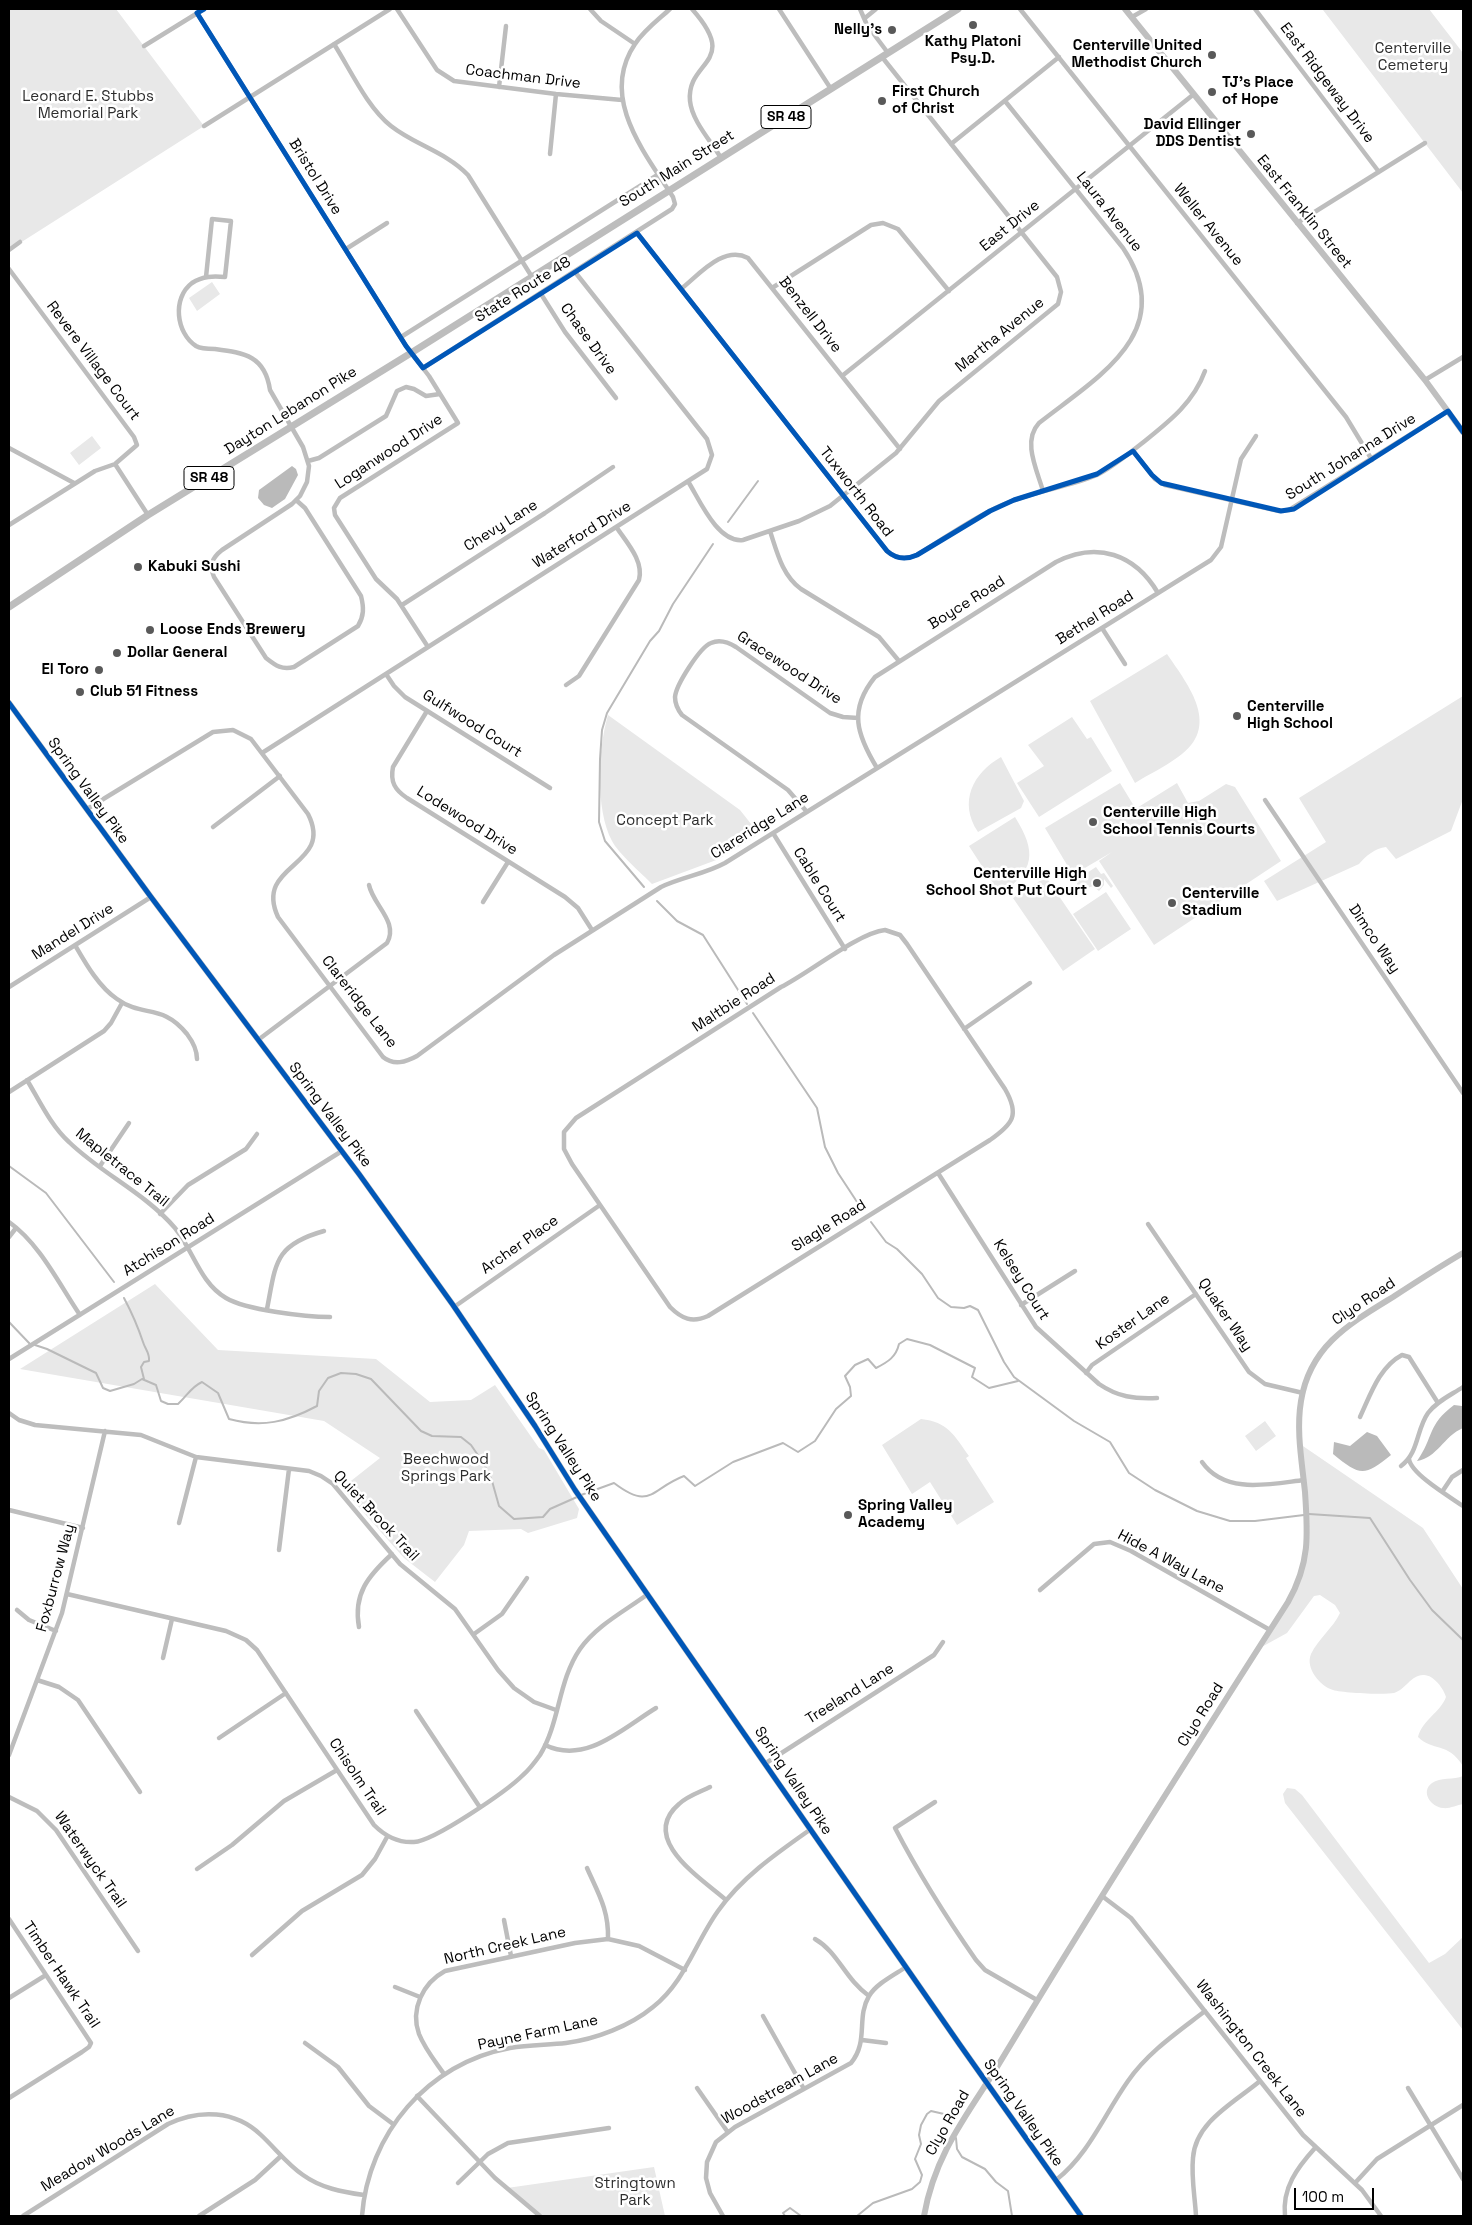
<!DOCTYPE html>
<html>
<head>
<meta charset="utf-8">
<style>
  body { margin:0 }
  #map { position:relative; width:1472px; height:2225px; overflow:hidden; background:#fff; font-family:"Space Grotesk",sans-serif }
  canvas { display:block }
  .frame { position:absolute; inset:0; border:10px solid #000; pointer-events:none }
  .scale { position:absolute; left:1294px; top:2188px; width:80px; height:22px; box-sizing:border-box; border:2px solid #000; border-top:0; padding-left:6px; font-size:15px; line-height:18px; white-space:nowrap; color:#000; -webkit-text-stroke:4px #fff; paint-order:stroke }
</style>
</head>
<body>
<div id="map">
<canvas width="1472" height="2225"></canvas>
<div class="frame"></div>
<div class="scale">100 m</div>
</div>
<script>
const g = document.querySelector('canvas').getContext('2d');
g.lineJoin = 'round';
function fillPath(path, color) { g.fillStyle = color; g.fill(path, 'evenodd'); }
function stroke(path, color, width, dash) { g.strokeStyle = color; g.lineWidth = width; g.lineCap = dash ? 'butt' : 'round'; g.setLineDash(dash || []); g.stroke(path); }
function label(font, color, halo, rows, align = 'center') {
  g.font = font + ' "Space Grotesk",sans-serif'; g.lineWidth = 5; g.setLineDash([]); g.textBaseline = 'middle'; g.strokeStyle = halo; g.fillStyle = color; for (const [text, x, y, turn = 0] of rows) {
    g.save(); g.translate(x, y); g.rotate((+turn || 0) * Math.PI / 180); g.textAlign = isNaN(turn) ? turn : align; if (halo) g.strokeText(text, 0, 0); g.fillText(text, 0, 0); g.restore();
  }
}
fillPath(new Path2D(`
  M 9,9 L 116,9 L 204,126 L 9,250 Z
  M 1325,9 L 1429,9 L 1463,53 L 1463,193 L 1323,10 Z
  M 212,282 L 220,294 L 197,311 L 189,298 Z
  M 92,436 L 101,448 L 79,465 L 70,453 Z
  M 1167,654 C 1189,686 1222,727 1178,757 C 1165,767 1149,774 1135,783 L 1090,701 Z
  M 1463,696 L 1463,799 L 1451,831 L 1396,859 L 1386,847 C 1375,848 1366,856 1359,864 L 1277,901 L 1264,881 L 1326,842 L 1299,798 Z
  M 608,715 L 740,810 L 759,834 L 719,859 L 652,884 C 642,874 618,853 612,841 C 595,809 598,749 608,715 Z
  M 1072,717 L 1087,739 L 1091,737 L 1112,771 L 1039,817 L 1017,783 L 1044,766 L 1028,745 Z
  M 1001,757 L 1024,801 L 1021,808 L 978,832 C 958,802 973,773 1001,757 Z
  M 1120,783 L 1134,806 L 1110,821 L 1122,814 L 1124,816 L 1177,783 L 1188,803 L 1199,801 L 1226,784 L 1235,787 L 1281,861 L 1154,945 L 1099,861 L 1112,852 L 1073,875 L 1045,828 Z
  M 1015,817 C 1037,852 1035,871 1000,894 L 969,846 Z
  M 1096,867 L 1101,874 L 1104,873 L 1113,886 L 1111,888 L 1104,879 L 1104,885 L 1099,891 L 1093,886 L 1079,891 L 1076,880 Z
  M 1046,877 L 1095,949 L 1063,971 L 1013,898 Z
  M 1106,892 L 1131,929 L 1098,951 L 1073,914 Z
  M 155,1284 L 218,1350 L 376,1359 L 430,1402 L 471,1400 L 495,1385 L 539,1448 L 544,1450 L 579,1509 L 577,1518 L 528,1533 L 521,1529 L 469,1531 L 464,1545 L 435,1582 L 404,1558 L 342,1488 L 380,1458 L 324,1421 L 20,1369 Z
  M 921,1419 C 948,1422 954,1435 969,1456 L 966,1458 L 994,1502 L 957,1525 L 930,1482 L 912,1494 L 882,1445 Z
  M 1265,1421 L 1276,1436 L 1256,1451 L 1245,1436 Z
  M 1300,1444 L 1423,1528 L 1463,1589 L 1463,1766 C 1447,1741 1433,1752 1418,1737 C 1423,1719 1440,1713 1446,1697 C 1444,1689 1433,1674 1423,1675 C 1411,1675 1405,1690 1394,1693 C 1385,1695 1343,1693 1333,1690 C 1320,1686 1305,1668 1311,1654 C 1318,1639 1333,1628 1340,1613 L 1335,1605 L 1320,1595 L 1314,1596 L 1287,1633 L 1258,1649 L 1288,1602 L 1307,1555 Z
  M 1463,1776 L 1463,1804 C 1457,1805 1449,1809 1443,1808 C 1431,1807 1420,1792 1432,1783 C 1440,1777 1454,1780 1463,1776 Z
  M 1287,1788 L 1295,1789 L 1302,1795 L 1429,1963 L 1445,1954 L 1463,1937 L 1463,2030 L 1285,1803 L 1283,1794 Z
  M 654,2167 L 665,2216 L 540,2216 L 507,2188 Z`), '#e8e8e8');
fillPath(new Path2D(`
  M 292,466 L 296,469 L 298,475 L 285,499 L 272,508 L 264,505 L 258,498 L 259,490 Z
  M 1454,1405 L 1462,1406 L 1463,1408 L 1463,1428 C 1444,1436 1437,1458 1417,1461 C 1434,1437 1427,1425 1454,1405 Z
  M 1367,1432 L 1377,1436 L 1391,1455 C 1364,1477 1360,1476 1333,1454 L 1334,1442 L 1350,1446 Z`), '#bababa');
stroke(new Path2D(`
  M 728,522 L 758,481
  M 644,887 L 605,841 L 599,822 L 600,759 L 602,730 L 607,713 L 650,641 L 659,631 L 673,604 L 713,544
  M 657,901 L 677,921 L 703,935 L 747,1004
  M 753,1013 L 817,1108 L 825,1147 L 838,1173 L 863,1211
  M 9,1166 L 46,1193 L 114,1282
  M 871,1222 L 886,1242 L 897,1249 L 922,1274 L 938,1298 L 951,1307 L 964,1308 L 970,1306 L 978,1310 L 1004,1362 L 1014,1377 L 1074,1421 L 1110,1442 L 1129,1473 L 1155,1490 L 1197,1511 L 1230,1521 L 1255,1521 L 1304,1515
  M 124,1298 C 133,1315 137,1324 143,1342 C 145,1349 150,1353 149,1361 L 144,1362 L 141,1367 L 144,1379
  M 9,1322 L 30,1344
  M 35,1345 L 47,1349 L 96,1373 L 103,1388 L 110,1391 L 134,1384 L 142,1379 L 156,1385 L 161,1401 L 168,1404 L 178,1404 C 187,1396 191,1387 202,1382 L 218,1393 L 229,1419 C 262,1428 287,1422 317,1406 L 319,1391 L 328,1378 L 341,1373 L 356,1374 L 371,1379 L 421,1431 L 432,1436 L 461,1437 L 471,1445 L 484,1464 L 492,1481 L 499,1506 L 514,1519 L 543,1517 L 550,1509 L 577,1497
  M 581,1495 L 614,1483 C 651,1511 650,1489 684,1476 L 695,1486 L 733,1462 L 783,1443 L 798,1452 L 815,1441 L 836,1409 L 851,1396 L 850,1387 L 845,1376 L 855,1365 L 868,1359 L 876,1368 C 888,1362 896,1357 899,1344 L 907,1339 L 930,1345 L 975,1368 L 972,1377 L 989,1388 L 1018,1381
  M 1309,1514 L 1370,1518 L 1410,1580 L 1432,1610 L 1463,1640
  M 956,2138 L 957,2149 L 962,2157 L 985,2169 L 996,2182 L 1008,2191 L 1012,2216
  M 785,2216 L 783,2213 L 790,2208 L 801,2216
  M 857,2216 L 873,2203 L 912,2189 L 920,2182 L 922,2175 L 915,2159 L 921,2144 L 919,2135 L 921,2125 L 927,2114 L 931,2111 L 944,2114 L 948,2120`), '#bababa', 2);
stroke(new Path2D(`
  M 397,9 L 437,70 L 454,81 L 556,94 L 622,100
  M 590,9 L 601,21 L 635,44
  M 692,9 C 741,64 686,60 690,101 C 692,121 711,141 721,158
  M 779,9 L 831,89
  M 860,9 L 867,25 L 888,53
  M 1020,9 L 1346,417 L 1372,460
  M 1255,9 L 1379,172
  M 197,13 L 406,346 L 429,376 L 458,423 L 340,498 L 334,508 L 335,515 L 376,579 L 397,599 L 428,647
  M 1132,17 L 1146,9
  M 865,18 L 876,9
  M 334,44 C 350,69 367,107 391,126 C 415,145 446,152 468,175 L 532,277
  M 144,46 L 204,9
  M 499,87 L 506,26
  M 1005,101 L 1123,248 C 1180,332 1096,378 1039,423 C 1022,441 1037,470 1043,491
  M 204,126 L 390,9
  M 951,144 L 1059,57
  M 550,154 L 556,94
  M 1297,223 L 1425,143
  M 637,233 L 887,551 C 896,559 906,560 917,555 C 945,538 972,518 1002,505 C 1033,491 1066,488 1097,475 C 1113,467 1127,455 1141,444 C 1167,423 1193,404 1205,371
  M 346,249 L 387,223
  M 9,250 L 20,242
  M 9,269 L 134,437 L 137,445 L 115,464 L 95,471 L 9,525
  M 206,277 L 212,219 L 231,221 L 225,277 C 213,276 203,276 192,283 C 172,298 176,333 196,346 C 201,349 209,349 215,349 C 245,353 265,356 270,390 L 303,447 L 309,466 L 307,482 L 300,496 L 292,504 L 222,550 C 212,558 209,565 214,577 L 266,658 C 276,666 282,670 294,667 L 358,626 C 364,616 364,608 361,596 L 305,508 L 296,500
  M 772,288 L 871,225 L 883,223 L 898,229 L 949,291
  M 681,289 C 699,275 723,245 748,258 L 900,449
  M 541,294 L 565,332 L 616,398
  M 401,337 L 659,174
  M 423,368 L 672,209 L 675,204 L 673,197 C 644,152 599,97 635,44 C 644,30 658,20 670,9
  M 842,376 L 1194,94
  M 1425,380 L 1463,357
  M 9,448 L 74,483
  M 1133,451 L 1155,479 L 1165,485 L 1279,511 L 1289,510 L 1448,411
  M 308,461 L 319,458 L 386,416 L 397,391 L 406,387 L 414,389 L 426,396 L 440,394
  M 115,464 L 148,515
  M 689,483 C 700,501 718,543 743,540 L 799,521 L 830,506 L 896,453 L 939,401 L 1058,304 L 1061,292 L 1057,277 L 882,57
  M 770,531 C 777,552 782,575 801,589 L 879,637 L 899,661
  M 402,605 L 545,513 L 613,467
  M 1102,628 L 1125,664
  M 386,674 L 394,686 L 405,697 L 550,788
  M 566,685 L 579,676 L 639,580 C 644,561 627,543 617,528
  M 427,711 L 393,767 C 390,782 395,790 407,798 L 565,897 L 578,908 L 592,930
  M 262,753 L 707,469 L 712,455 L 707,439 L 575,272
  M 877,768 C 857,735 848,710 875,677 L 1056,562 C 1097,541 1135,554 1158,593
  M 1265,800 L 1463,1093
  M 87,809 L 213,732 L 233,730 L 251,739 L 308,814 C 335,867 253,863 278,917 L 383,1057 C 394,1066 406,1062 417,1056 L 554,955 L 661,887 C 682,877 705,874 725,863 L 1211,560 L 1221,547 L 1241,459 L 1256,436
  M 807,812 L 788,790 L 682,715 C 678,710 675,703 675,697 C 676,685 700,647 711,643 C 720,639 728,642 736,647 L 830,713 L 843,717 L 858,718
  M 213,827 L 280,776
  M 773,833 L 845,949
  M 483,902 L 508,862
  M 885,930 L 900,935 L 907,944 L 1005,1089 C 1020,1115 1013,1124 990,1140 L 708,1316 C 692,1323 682,1319 670,1307 L 572,1164 L 564,1149 L 564,1132 L 576,1118 L 781,987 C 809,973 858,933 885,930 Z
  M 75,945 C 86,964 99,987 117,999 C 143,1018 162,1003 187,1034 C 193,1042 197,1049 197,1059
  M 9,987 L 151,897
  M 964,1029 L 1030,983
  M 258,1040 L 387,943 C 399,922 373,905 369,885
  M 27,1080 C 39,1100 51,1126 69,1142 C 102,1174 145,1193 175,1228 C 193,1250 200,1283 226,1298 C 246,1310 306,1317 330,1317
  M 9,1092 L 104,1031 L 111,1023 L 122,1003
  M 100,1166 L 129,1123
  M 938,1173 L 1036,1327 L 1099,1384 C 1118,1397 1134,1399 1157,1398
  M 160,1214 L 188,1185 L 246,1149 L 257,1134
  M 9,1222 C 40,1244 59,1284 80,1315
  M 1148,1224 L 1249,1372 L 1265,1384 L 1303,1393
  M 9,1237 L 16,1228
  M 1021,1305 L 1075,1271
  M 454,1307 L 600,1205
  M 267,1309 C 276,1263 274,1245 324,1231
  M 9,1359 L 342,1151
  M 1086,1373 L 1092,1365 L 1196,1294
  M 9,1413 L 19,1420 L 35,1425 L 141,1435 L 196,1457 L 309,1471 L 321,1476 L 333,1484 L 400,1564 L 455,1609 L 498,1670 L 514,1688 L 534,1702 L 556,1710
  M 1360,1417 C 1370,1396 1379,1367 1402,1355 L 1409,1357 L 1438,1403
  M 1409,1459 C 1411,1474 1450,1497 1463,1506
  M 1202,1462 C 1225,1495 1270,1484 1304,1480
  M 1401,1466 C 1419,1453 1416,1430 1428,1413 C 1437,1401 1451,1395 1463,1387
  M 1442,1492 L 1452,1477 L 1463,1470
  M 9,1510 L 83,1528
  M 179,1523 L 196,1457
  M 279,1550 L 289,1469
  M 1040,1590 L 1094,1544 L 1110,1542 L 1131,1551 L 1270,1630
  M 67,1594 L 226,1631 L 246,1640 L 257,1650 L 374,1825 C 385,1836 398,1843 414,1842 C 434,1841 507,1791 523,1775 C 530,1769 535,1762 540,1755 C 560,1722 558,1681 580,1649 C 597,1625 625,1611 648,1594
  M 17,1610 L 29,1620 L 56,1631
  M 359,1627 C 353,1594 368,1576 392,1554
  M 474,1634 L 502,1614 L 527,1578
  M 163,1658 L 172,1619
  M 37,1680 L 59,1687 L 78,1700 L 140,1792
  M 416,1711 L 479,1806
  M 219,1738 L 286,1693
  M 545,1745 C 586,1765 623,1728 656,1708
  M 9,1755 L 62,1613 L 105,1431
  M 766,1763 L 934,1655 L 943,1642
  M 710,1787 C 700,1792 687,1796 679,1804 C 638,1839 702,1879 726,1900
  M 9,1797 L 37,1811 L 56,1830 L 138,1951
  M 935,1802 L 895,1828 C 919,1874 946,1917 976,1960 L 985,1970 L 1037,2000
  M 587,1868 C 598,1893 609,1910 608,1939
  M 197,1869 L 232,1845 L 284,1801 L 337,1770
  M 1102,1896 L 1131,1918 L 1303,2135 L 1362,2190 L 1381,2216
  M 9,1919 L 91,2043 L 89,2047 L 82,2052 L 9,2098
  M 504,1920 L 511,1956
  M 815,1939 C 838,1952 845,1979 869,1996
  M 252,1955 L 302,1911 L 362,1875 L 375,1859 L 387,1837
  M 395,1987 L 420,1997
  M 9,1998 L 46,1975
  M 763,2016 L 804,2089
  M 862,2040 L 886,2043
  M 305,2043 L 338,2067 L 369,2106 L 393,2124
  M 444,2074 C 435,2061 425,2049 419,2034 C 410,2009 423,1983 445,1971 L 575,1943 L 608,1939 L 639,1946 L 685,1970
  M 697,2088 L 727,2131
  M 1408,2088 L 1463,2179
  M 417,2096 L 495,2178 L 540,2216
  M 1056,2180 C 1089,2154 1104,2115 1128,2081 C 1148,2052 1178,2032 1205,2011
  M 458,2183 L 488,2154 L 508,2143 L 609,2128
  M 1355,2183 L 1377,2159 L 1463,2105
  M 23,2216 L 168,2124 C 199,2109 235,2110 261,2135 C 275,2148 287,2164 303,2175 C 321,2188 342,2192 364,2195
  M 199,2216 L 255,2180 L 281,2156
  M 362,2216 C 368,2134 428,2063 510,2048 C 529,2045 548,2045 566,2043 C 596,2039 630,2026 653,2007 C 685,1982 695,1943 718,1911 C 742,1877 777,1853 811,1829
  M 723,2216 L 710,2193 L 706,2178 L 707,2162 L 716,2142 L 735,2127 L 851,2063 C 869,2041 856,2018 869,1996 C 876,1984 894,1975 906,1967
  M 1196,2216 C 1195,2197 1191,2177 1193,2158 C 1195,2122 1235,2102 1260,2081
  M 1285,2216 C 1282,2188 1297,2168 1315,2148`), '#bdbdbd', 4.5);
stroke(new Path2D(`
  M 1125,9 L 1425,380 L 1463,432
  M 9,703 L 151,897 L 359,1174 L 453,1305 L 535,1426 L 575,1490 L 960,2045 L 1081,2216
  M 924,2216 C 934,2158 963,2120 994,2072 C 1006,2052 1019,2031 1031,2011 C 1115,1873 1201,1738 1288,1602 C 1310,1563 1308,1535 1305,1492 C 1302,1462 1296,1431 1301,1401 C 1310,1346 1349,1324 1393,1297 C 1416,1282 1439,1267 1463,1253`), '#bfbfbf', 6);
stroke(new Path2D(`
  M 9,607 L 148,515 L 411,353 L 958,9`), '#bdbdbd', 7);
stroke(new Path2D(`
  M 204,9 L 197,13 L 406,346 L 423,368 L 637,233 L 887,551 C 896,559 906,560 917,555 L 990,511 L 1014,500 L 1097,474 L 1133,451 L 1152,475 L 1161,483 L 1281,511 L 1294,509 L 1448,411 L 1463,432
  M 9,703 L 151,897 L 359,1174 L 453,1305 L 535,1426 L 575,1490 L 960,2045 L 1081,2216`), '#0057b8', 5);
for (const [x, y, r, color] of [
  [973,25,5,"#595959"],
  [892,30,5,"#595959"],
  [1212,55,5,"#595959"],
  [1212,92,5,"#595959"],
  [882,101,5,"#595959"],
  [1251,134,5,"#595959"],
  [138,567,5,"#595959"],
  [150,630,5,"#595959"],
  [117,653,5,"#595959"],
  [99,670,5,"#595959"],
  [80,692,5,"#595959"],
  [1237,716,5,"#595959"],
  [1093,822,5,"#595959"],
  [1097,883,5,"#595959"],
  [1172,903,5,"#595959"],
  [848,1515,5,"#595959"]
]) { const dot = new Path2D(); dot.arc(x, y, r, 0, 2 * Math.PI); g.fillStyle = color; g.fill(dot); stroke(dot, '#fff', 2); }
for (const [x, y, w] of [
  [786,117,50],
  [209,478,50]
]) { const box = new Path2D(); box.roundRect(x - w / 2, y - 11.5, w, 23, 4); g.fillStyle = '#fff'; g.fill(box); stroke(box, '#000', 1); }
label('bold 14px', '#000', null, [
  ["SR 48",786,117],
  ["SR 48",209,478]
]);
label('bold 15px', '#000', '#fff', [
  ["Nelly's",882,30,"right"],
  ["Kathy Platoni",973,42,"center"],
  ["Psy.D.",973,59,"center"],
  ["Centerville United",1202,46,"right"],
  ["Methodist Church",1202,63,"right"],
  ["TJ's Place",1222,83],
  ["of Hope",1222,100],
  ["First Church",892,92],
  ["of Christ",892,109],
  ["David Ellinger",1241,125,"right"],
  ["DDS Dentist",1241,142,"right"],
  ["Kabuki Sushi",148,567],
  ["Loose Ends Brewery",160,630],
  ["Dollar General",127,653],
  ["El Toro",89,670,"right"],
  ["Club 51 Fitness",90,692],
  ["Centerville",1247,707],
  ["High School",1247,724],
  ["Centerville High",1103,813],
  ["School Tennis Courts",1103,830],
  ["Centerville High",1087,874,"right"],
  ["School Shot Put Court",1087,891,"right"],
  ["Centerville",1182,894],
  ["Stadium",1182,911],
  ["Spring Valley",858,1506],
  ["Academy",858,1523]
], 'left');
label('15px', '#2d2d2d', '#fff', [
  ["Centerville",1413,49],
  ["Cemetery",1413,66],
  ["Leonard E. Stubbs",88,97],
  ["Memorial Park",88,114],
  ["Concept Park",665,821],
  ["Beechwood",446,1460],
  ["Springs Park",446,1477],
  ["Stringtown",635,2184],
  ["Park",635,2201]
]);
label('15px', '#000', '#fff', [
  ["Coachman Drive",523,77,7],
  ["East Ridgeway Drive",1327,83,53],
  ["South Main Street",677,169,-32],
  ["Bristol Drive",315,177,58],
  ["Laura Avenue",1109,212,52],
  ["East Franklin Street",1304,212,51],
  ["Weller Avenue",1208,225,51],
  ["East Drive",1010,226,-39],
  ["State Route 48",523,290,-32],
  ["Benzell Drive",810,315,52],
  ["Martha Avenue",1000,335,-39],
  ["Chase Drive",588,339,54],
  ["Revere Village Court",93,361,53],
  ["Dayton Lebanon Pike",291,411,-32],
  ["Loganwood Drive",389,452,-33],
  ["South Johanna Drive",1351,457,-32],
  ["Tuxworth Road",856,492,52],
  ["Chevy Lane",501,526,-32],
  ["Waterford Drive",582,535,-32],
  ["Boyce Road",967,603,-32],
  ["Bethel Road",1095,618,-32],
  ["Gracewood Drive",789,668,33],
  ["Gulfwood Court",472,724,32],
  ["Spring Valley Pike",88,791,54],
  ["Lodewood Drive",467,821,32],
  ["Clareridge Lane",760,826,-32],
  ["Cable Court",819,885,58],
  ["Mandel Drive",73,932,-32],
  ["Dimco Way",1374,939,56],
  ["Clareridge Lane",359,1002,52],
  ["Maltbie Road",734,1003,-33],
  ["Spring Valley Pike",330,1115,53],
  ["Mapletrace Trail",122,1168,39],
  ["Slagle Road",829,1226,-32],
  ["Atchison Road",169,1245,-32],
  ["Archer Place",520,1245,-35],
  ["Kelsey Court",1021,1280,58],
  ["Clyo Road",1364,1302,-34],
  ["Quaker Way",1225,1315,56],
  ["Koster Lane",1133,1322,-35],
  ["Spring Valley Pike",563,1447,57],
  ["Quiet Brook Trail",376,1516,47],
  ["Hide A Way Lane",1171,1562,28],
  ["Foxburrow Way",56,1578,-75],
  ["Treeland Lane",850,1694,-32],
  ["Clyo Road",1201,1715,-58],
  ["Chisolm Trail",357,1777,56],
  ["Spring Valley Pike",793,1781,56],
  ["Waterwyck Trail",90,1860,55],
  ["North Creek Lane",505,1946,-13],
  ["Timber Hawk Trail",61,1975,56],
  ["Payne Farm Lane",538,2033,-12],
  ["Washington Creek Lane",1251,2049,52],
  ["Woodstream Lane",780,2089,-29],
  ["Spring Valley Pike",1023,2113,55],
  ["Clyo Road",948,2123,-60],
  ["Meadow Woods Lane",108,2149,-31]
]);
</script>
</body>
</html>
